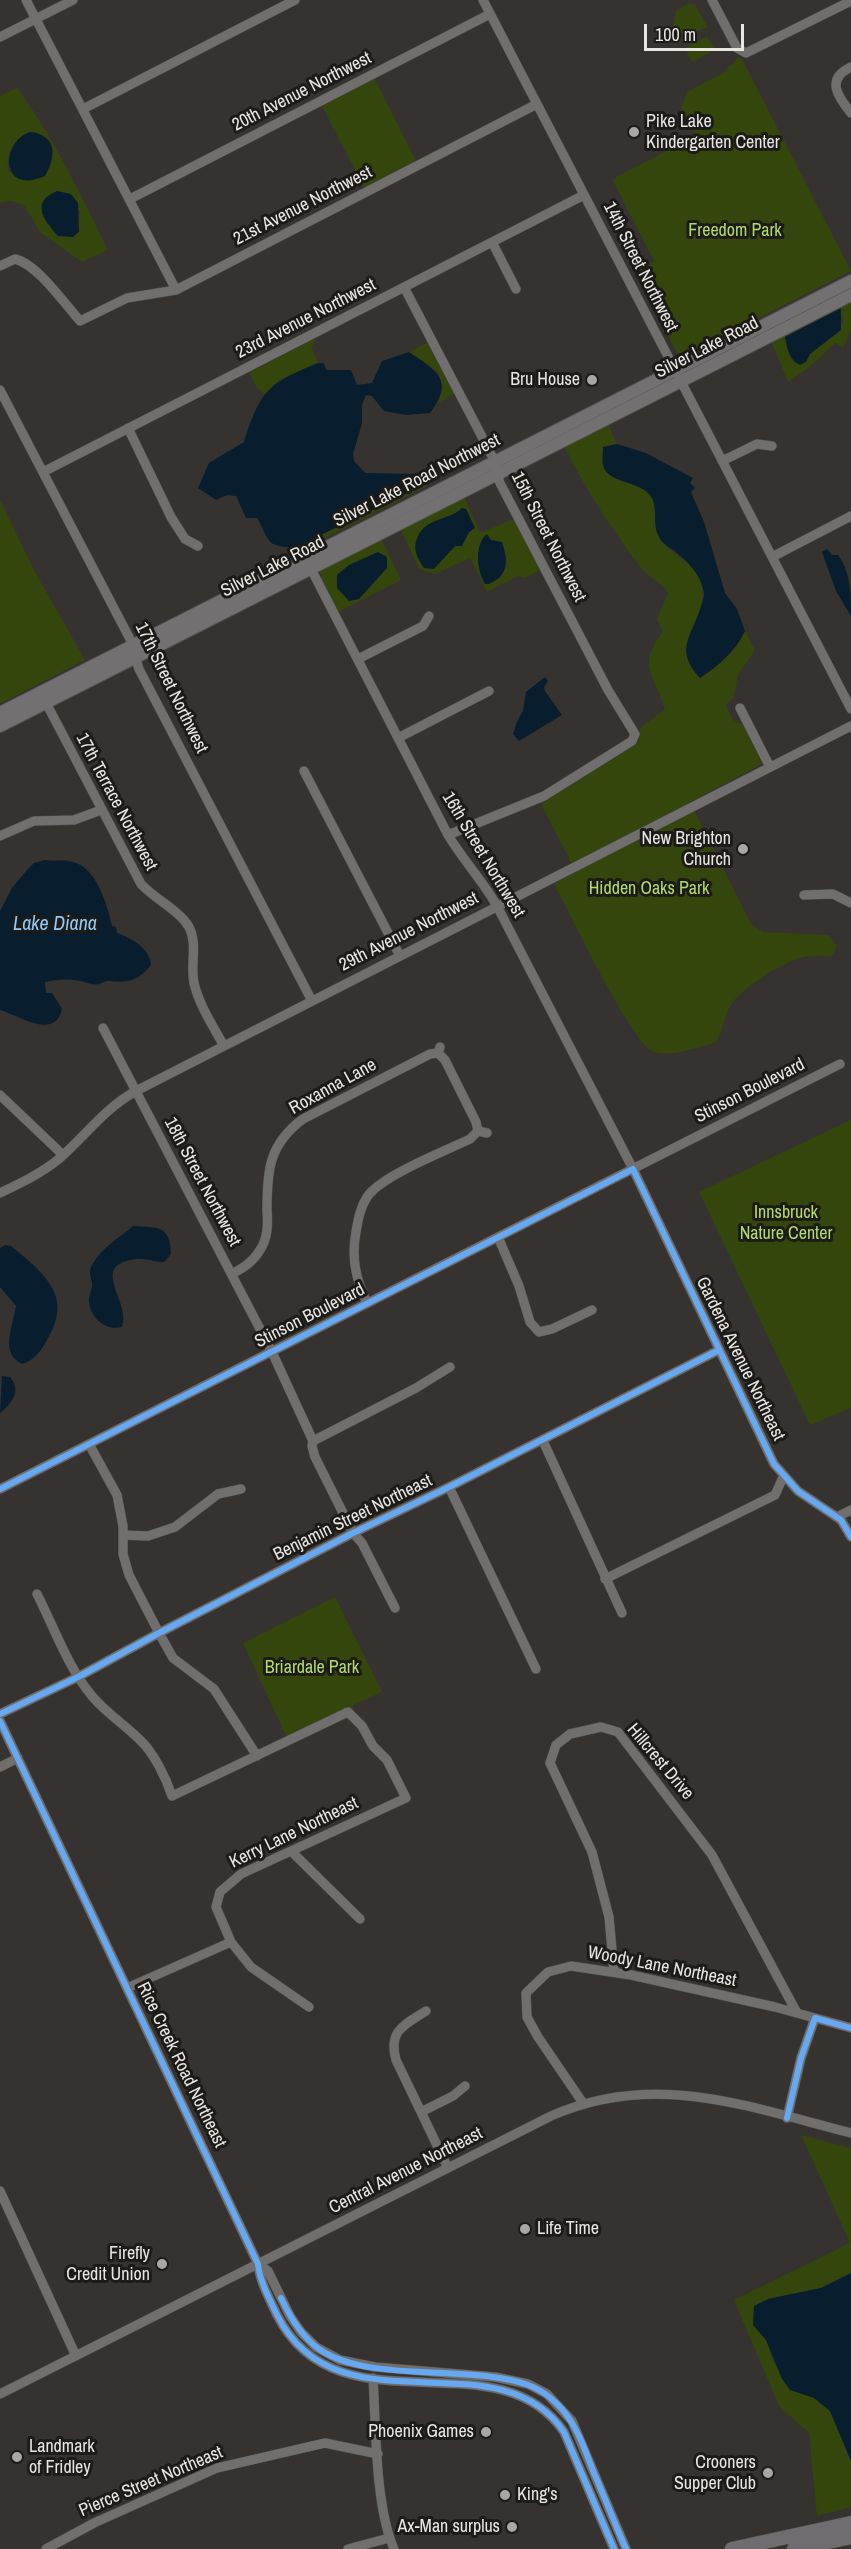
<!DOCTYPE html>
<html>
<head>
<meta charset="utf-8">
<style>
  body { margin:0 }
  #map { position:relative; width:851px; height:2549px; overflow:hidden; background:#35322f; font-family:"Archivo Narrow",sans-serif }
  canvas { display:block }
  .scale { position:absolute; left:644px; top:24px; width:100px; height:27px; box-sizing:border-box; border:3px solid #e8e6e2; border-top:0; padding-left:8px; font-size:18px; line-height:21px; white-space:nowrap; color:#e8e6e2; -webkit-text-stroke:4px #1d1b18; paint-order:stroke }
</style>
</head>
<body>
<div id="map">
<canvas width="851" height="2549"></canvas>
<div class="scale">100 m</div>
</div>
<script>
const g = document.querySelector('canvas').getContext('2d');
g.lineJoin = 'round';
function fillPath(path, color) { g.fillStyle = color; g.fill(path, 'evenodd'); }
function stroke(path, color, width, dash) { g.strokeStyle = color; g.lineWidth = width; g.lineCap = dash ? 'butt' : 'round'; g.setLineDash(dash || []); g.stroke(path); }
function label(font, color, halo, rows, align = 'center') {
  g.font = font + ' "Archivo Narrow",sans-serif'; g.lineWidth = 6; g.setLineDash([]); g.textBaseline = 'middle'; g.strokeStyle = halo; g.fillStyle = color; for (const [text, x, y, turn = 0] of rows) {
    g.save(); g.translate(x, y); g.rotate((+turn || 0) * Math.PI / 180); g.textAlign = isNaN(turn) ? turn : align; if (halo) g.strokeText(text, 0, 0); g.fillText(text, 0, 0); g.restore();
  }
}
fillPath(new Path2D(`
  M 689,3 L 695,5 L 708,27 C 690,34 666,42 676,11 Z
  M 707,36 L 715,50 L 692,62 L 685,48 Z
  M 737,57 L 742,59 L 851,271 L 683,357 L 677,353 L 635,270 L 654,261 L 612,179 L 708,130 L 696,135 L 681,109 L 687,92 L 728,70 L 727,67 L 734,63 Z
  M 375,79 L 416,161 L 364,188 L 322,106 Z
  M 17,88 C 54,138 81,195 108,250 L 82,262 L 40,232 L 24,205 L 11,201 L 0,203 L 0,96 ZM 30,132 L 37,132 L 9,173 C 4,156 14,137 30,132 ZM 80,211 L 78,225 L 79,232 L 47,224 L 41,212 Z
  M 851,300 L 851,330 L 843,348 L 835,343 L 807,369 L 788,382 L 771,341 ZM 841,314 L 843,323 L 807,357 L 795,363 L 791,358 L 785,337 Z
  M 314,339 L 315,343 L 311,346 L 318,363 L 279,380 L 265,394 L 257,388 L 249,373 Z
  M 427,343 L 454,394 L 438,403 L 442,389 L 439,373 L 409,352 Z
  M 608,424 L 617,444 L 603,447 C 603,453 602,460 603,465 C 607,483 638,481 649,493 C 662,508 651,531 665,545 C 676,557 692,561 700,580 C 714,617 664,643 700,678 C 718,665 736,651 745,631 L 755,650 L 738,675 L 734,697 L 726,705 L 733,720 L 743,725 L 762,764 L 690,802 L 751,924 L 763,932 L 829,935 L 837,946 L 832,956 C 822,956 810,955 800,958 C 781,964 741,988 731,1005 C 723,1017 724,1031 715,1043 C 697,1047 668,1059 652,1051 C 630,1040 569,912 554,884 L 576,872 L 541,804 L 634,746 L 639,741 L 640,728 L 665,709 C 654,672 636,668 663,631 L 657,619 L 668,593 C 662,582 649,578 641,568 C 611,528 587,492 564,446 Z
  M 426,484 L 427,486 L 290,556 L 286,546 L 296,547 Z
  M 464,496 L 480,533 L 513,519 L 540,570 L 525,578 L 518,576 L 487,592 L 470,558 L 435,574 L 419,569 L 400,528 ZM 462,508 L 468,511 L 474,528 L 452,550 L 446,516 L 452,516 ZM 494,540 C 509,548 510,567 499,579 L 478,566 L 482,543 Z
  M 0,500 L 36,574 L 85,660 L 0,704 Z
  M 381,538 L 401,580 L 338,612 L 320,575 L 320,570 ZM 349,565 L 387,568 L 363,594 L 349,601 L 337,586 L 337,575 Z
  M 851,1120 L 851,1408 L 810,1425 L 699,1192 Z
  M 335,1597 L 382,1692 L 354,1705 L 352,1709 L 346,1710 L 287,1738 L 243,1643 Z
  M 801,2135 L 851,2148 L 851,2273 L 821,2288 L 768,2299 L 754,2306 L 753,2325 L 766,2340 L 773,2361 L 790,2389 L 814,2398 L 830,2411 L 851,2461 L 851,2507 L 817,2516 L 809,2433 L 779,2406 L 734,2300 L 850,2243 Z`), '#35460d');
fillPath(new Path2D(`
  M 30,132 C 58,135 56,157 45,176 C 0,196 0,142 30,132 Z
  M 57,191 L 71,194 L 78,203 L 79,232 L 73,237 L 58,236 C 44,220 30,202 57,191 Z
  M 841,308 L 841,330 L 810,354 L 806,362 L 800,365 C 789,360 787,348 785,337 Z
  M 409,352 C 437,371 455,380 430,413 L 406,415 L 384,411 L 372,396 L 366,395 L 362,405 L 362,423 L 353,454 L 354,461 L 365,473 L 416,474 L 426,484 L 296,547 C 264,548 270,539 257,518 L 246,518 L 236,496 L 227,495 L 216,500 L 198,488 L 209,463 L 244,442 C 261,390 267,384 318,363 L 324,363 L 326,370 L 351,370 L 357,385 L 372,383 L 382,361 Z
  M 617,444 L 646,453 L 693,478 L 690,483 L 695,488 L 691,492 L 704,522 L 725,593 L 737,609 L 745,631 C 736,651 718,666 700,678 C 674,649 691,638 701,607 C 702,603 704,598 704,594 C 703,577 688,562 676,552 C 670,547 663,545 659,537 C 651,524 660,506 649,494 C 638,481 607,483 603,465 C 602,460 603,453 603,447 Z
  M 462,508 L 466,509 L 475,528 L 469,532 L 462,546 L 455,546 L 434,569 L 424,568 C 417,557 412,549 418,536 C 427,517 449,521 462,508 Z
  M 487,534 L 491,540 L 502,542 C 508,561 509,575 489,584 L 485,584 C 477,571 474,544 487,534 Z
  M 827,549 L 832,555 L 838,555 C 851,573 851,594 851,616 L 836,591 L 822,552 Z
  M 378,552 L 387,557 L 387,568 L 359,599 L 349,601 L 337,588 L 337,575 L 349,565 Z
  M 545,677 L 548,681 L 544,687 L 545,691 L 562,715 L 519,741 L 513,734 L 517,722 L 523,711 L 526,692 Z
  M 45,860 C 54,862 64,859 73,862 C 97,868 107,905 112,926 L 116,927 L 117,933 C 131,938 150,948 151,965 C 136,983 128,982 106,981 C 94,989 85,980 74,980 C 64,979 54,980 45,982 L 46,993 L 52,993 L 62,1009 C 55,1041 18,1015 0,1010 L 0,911 L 12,888 L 27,870 L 34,863 Z
  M 133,1226 C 157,1228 170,1224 171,1254 L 164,1262 C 154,1262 145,1258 136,1259 C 87,1265 132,1302 122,1327 C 106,1331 91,1319 89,1302 C 88,1296 93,1289 92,1283 C 91,1276 88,1273 92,1265 C 102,1247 118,1239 133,1226 Z
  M 5,1245 L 11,1246 C 42,1272 74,1295 48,1338 C 42,1350 35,1360 22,1364 C 0,1353 12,1330 16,1306 L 0,1287 L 0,1248 Z
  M 2,1376 L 10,1377 C 22,1391 12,1403 0,1413 Z
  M 851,2273 L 851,2461 L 830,2411 L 814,2398 L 790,2390 L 782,2379 L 766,2340 L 753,2325 L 754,2306 L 768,2299 L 821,2288 Z`), '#081d2e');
const minor = new Path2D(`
  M 26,0 L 176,290
  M 483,0 L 851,709
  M 712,0 L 737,48 L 746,53 L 851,1
  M 0,37 L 73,0
  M 851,67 C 825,79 838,97 851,113
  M 83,109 L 295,0
  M 130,199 L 490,14
  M 492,242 L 516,289
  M 0,266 L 15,259 C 37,264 64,303 80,321 L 127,298 L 176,290 L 537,104
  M 404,287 L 492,456 L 500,483 L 608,690 L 635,734 L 632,741 L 544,796 L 448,835
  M 0,390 L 130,639 L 139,669 L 312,1001
  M 128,428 L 171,517 L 185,539 L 198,546
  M 722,461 L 757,444 L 772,446
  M 43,472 L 584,195
  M 772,557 L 851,516
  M 309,565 L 448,835 C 463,860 483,881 497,906 L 633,1169 L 774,1464 L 798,1491 L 841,1520 L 851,1537
  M 358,659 L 423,626 L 429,616
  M 43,697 L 141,884 C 156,900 179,910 189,927 C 198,944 190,964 194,983 C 199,1005 213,1026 224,1046
  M 740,708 L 770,767
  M 398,738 L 489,691
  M 304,771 L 400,956
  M 0,836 L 34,821 L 74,820 L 101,810
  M 804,895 L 833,894 L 851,903
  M 103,1028 L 272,1352 L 313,1441 L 312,1446 L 315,1457 L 353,1533 L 362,1543 L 395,1608
  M 438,1053 L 445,1060 L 476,1122 L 478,1131
  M 0,1095 L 63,1155
  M 0,1193 C 21,1183 42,1173 60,1158 C 86,1135 105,1108 136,1091 L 851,726
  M 498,1237 L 519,1286 L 530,1322 L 539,1332 L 552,1329 L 592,1310
  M 232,1274 C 243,1268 253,1262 260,1250 C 268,1238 268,1224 267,1210 C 267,1170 269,1144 303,1119 L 430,1054 L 438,1053 L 440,1047
  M 367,1303 C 356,1280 351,1258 356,1232 C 358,1220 360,1208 367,1197 C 381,1176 445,1151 470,1139 L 478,1131 L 487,1133
  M 313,1441 L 416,1388 L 450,1367
  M 543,1441 L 622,1613
  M 89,1444 L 117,1495 L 123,1526 L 123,1554 L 129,1575 L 159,1633 L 173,1658 L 214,1689 L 257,1756
  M 449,1487 L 536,1669
  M 0,1489 L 840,1064
  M 837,1517 L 851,1510
  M 123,1535 L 148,1536 L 175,1527 L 218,1494 L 241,1489
  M 605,1579 L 775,1495 L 784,1475
  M 37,1594 C 54,1627 68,1668 92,1696 C 106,1713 124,1724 140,1740 C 154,1753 166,1778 172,1796 L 348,1712 L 362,1726 L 373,1746 L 387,1760 L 406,1798 L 241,1874 L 220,1892 L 216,1907 L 231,1942 L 251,1967 L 309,2007
  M 0,1714 L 78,1677 L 159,1633 L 353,1533 L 449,1487 L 719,1350
  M 0,1721 L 258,2264 C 260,2282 269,2298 277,2315 C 338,2436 497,2334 564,2432 L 614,2549
  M 0,1767 L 18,1758
  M 291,1851 L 360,1919
  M 614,1972 L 609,1917 L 592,1852 L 550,1763 L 556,1745 L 570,1734 L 601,1727 L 618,1732 L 712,1855 L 797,2013
  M 127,1988 L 231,1942
  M 426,2011 C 404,2025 388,2031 396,2060 L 448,2168
  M 583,2103 L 538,2037 L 527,2017 L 526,1993 L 548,1972 L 571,1966 L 631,1975 L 775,2007 L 851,2028
  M 421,2112 L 453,2096 L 465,2086
  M 787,2118 L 801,2058 L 815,2018
  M 0,2191 L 76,2356
  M 258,2264 L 268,2271 L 290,2316 L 301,2332 L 316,2347 L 340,2360 L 375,2367 L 495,2377 L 528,2384 L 547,2394 L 572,2421 L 626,2549
  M 373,2378 C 376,2426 375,2506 394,2549
  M 0,2394 L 551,2116 C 655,2070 748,2107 851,2133
  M 46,2549 L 94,2523 L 217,2468 L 325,2443 L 378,2454
  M 348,2549 L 389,2538`);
const major = new Path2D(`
  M 0,713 L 851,281
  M 0,726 L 851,295`);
const highway = new Path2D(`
  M 732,2549 L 851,2523
  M 794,2549 L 851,2537`);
stroke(minor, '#514f4c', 10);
stroke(major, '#514f4c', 14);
stroke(highway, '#514f4c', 15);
stroke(minor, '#706f6d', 9);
stroke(major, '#737071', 12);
stroke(highway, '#706d70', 14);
stroke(new Path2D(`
  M 0,1489 L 633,1169 L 774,1464 L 798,1491 L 841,1520 L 851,1537
  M 0,1714 L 78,1677 L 159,1633 L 353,1533 L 449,1487 L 719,1350
  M 0,1721 L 258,2264 C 260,2282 269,2298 277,2315 C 338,2436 497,2334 564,2432 L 614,2549
  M 787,2118 L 801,2058 L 815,2018 L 851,2028
  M 281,2298 C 290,2317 301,2336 319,2349 C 360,2378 443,2369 493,2377 C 516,2380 538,2385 555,2402 C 576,2421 584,2448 594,2473 C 605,2498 615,2524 626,2549`), '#66a8f1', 6);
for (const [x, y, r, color] of [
  [634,132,6,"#a9a7a3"],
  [592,380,6,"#a9a7a3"],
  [743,849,6,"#a9a7a3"],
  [525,2229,6,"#a9a7a3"],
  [162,2264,6,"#a9a7a3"],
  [486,2432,6,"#a9a7a3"],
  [17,2457,6,"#a9a7a3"],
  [768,2473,6,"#a9a7a3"],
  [505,2495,6,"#a9a7a3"],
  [512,2527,6,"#a9a7a3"]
]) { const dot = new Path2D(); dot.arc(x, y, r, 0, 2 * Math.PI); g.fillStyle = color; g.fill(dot); stroke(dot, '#1d1b18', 2); }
label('18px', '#e8e6e2', '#1d1b18', [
  ["20th Avenue Northwest",302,92,-27],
  ["21st Avenue Northwest",303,206,-27],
  ["14th Street Northwest",640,267,63],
  ["23rd Avenue Northwest",306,319,-27],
  ["Silver Lake Road",707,348,-27],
  ["Silver Lake Road Northwest",417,481,-27],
  ["15th Street Northwest",548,537,63],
  ["Silver Lake Road",273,567,-27],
  ["17th Street Northwest",171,688,64],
  ["17th Terrace Northwest",116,802,62],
  ["16th Street Northwest",483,855,59],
  ["29th Avenue Northwest",409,932,-27],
  ["Roxanna Lane",333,1087,-29],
  ["Stinson Boulevard",750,1091,-27],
  ["18th Street Northwest",202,1182,62],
  ["Stinson Boulevard",310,1316,-27],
  ["Gardena Avenue Northeast",740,1359,64],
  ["Benjamin Street Northeast",353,1518,-26],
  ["Hillcrest Drive",660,1762,50],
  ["Kerry Lane Northeast",294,1833,-26],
  ["Woody Lane Northeast",662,1967,11],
  ["Rice Creek Road Northeast",181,2065,64],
  ["Central Avenue Northeast",406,2171,-27],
  ["Pierce Street Northeast",151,2482,-23]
]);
label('18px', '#e8e6e2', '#1d1b18', [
  ["Pike Lake",646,122,"left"],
  ["Kindergarten Center",646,143,"left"],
  ["Bru House",580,380],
  ["New Brighton",731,839],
  ["Church",731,860],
  ["Life Time",537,2229,"left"],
  ["Firefly",150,2254],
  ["Credit Union",150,2275],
  ["Phoenix Games",474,2432],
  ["Landmark",29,2447,"left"],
  ["of Fridley",29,2468,"left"],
  ["Crooners",756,2463],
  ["Supper Club",756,2484],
  ["King's",517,2495,"left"],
  ["Ax-Man surplus",500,2527]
], 'right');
label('18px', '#b2dc6a', '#1d1b18', [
  ["Freedom Park",735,231],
  ["Hidden Oaks Park",649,889],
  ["Innsbruck",786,1213],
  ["Nature Center",786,1234],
  ["Briardale Park",312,1668]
]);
label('italic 20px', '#91c9f9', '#1d1b18', [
  ["Lake Diana",55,925]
]);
</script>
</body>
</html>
